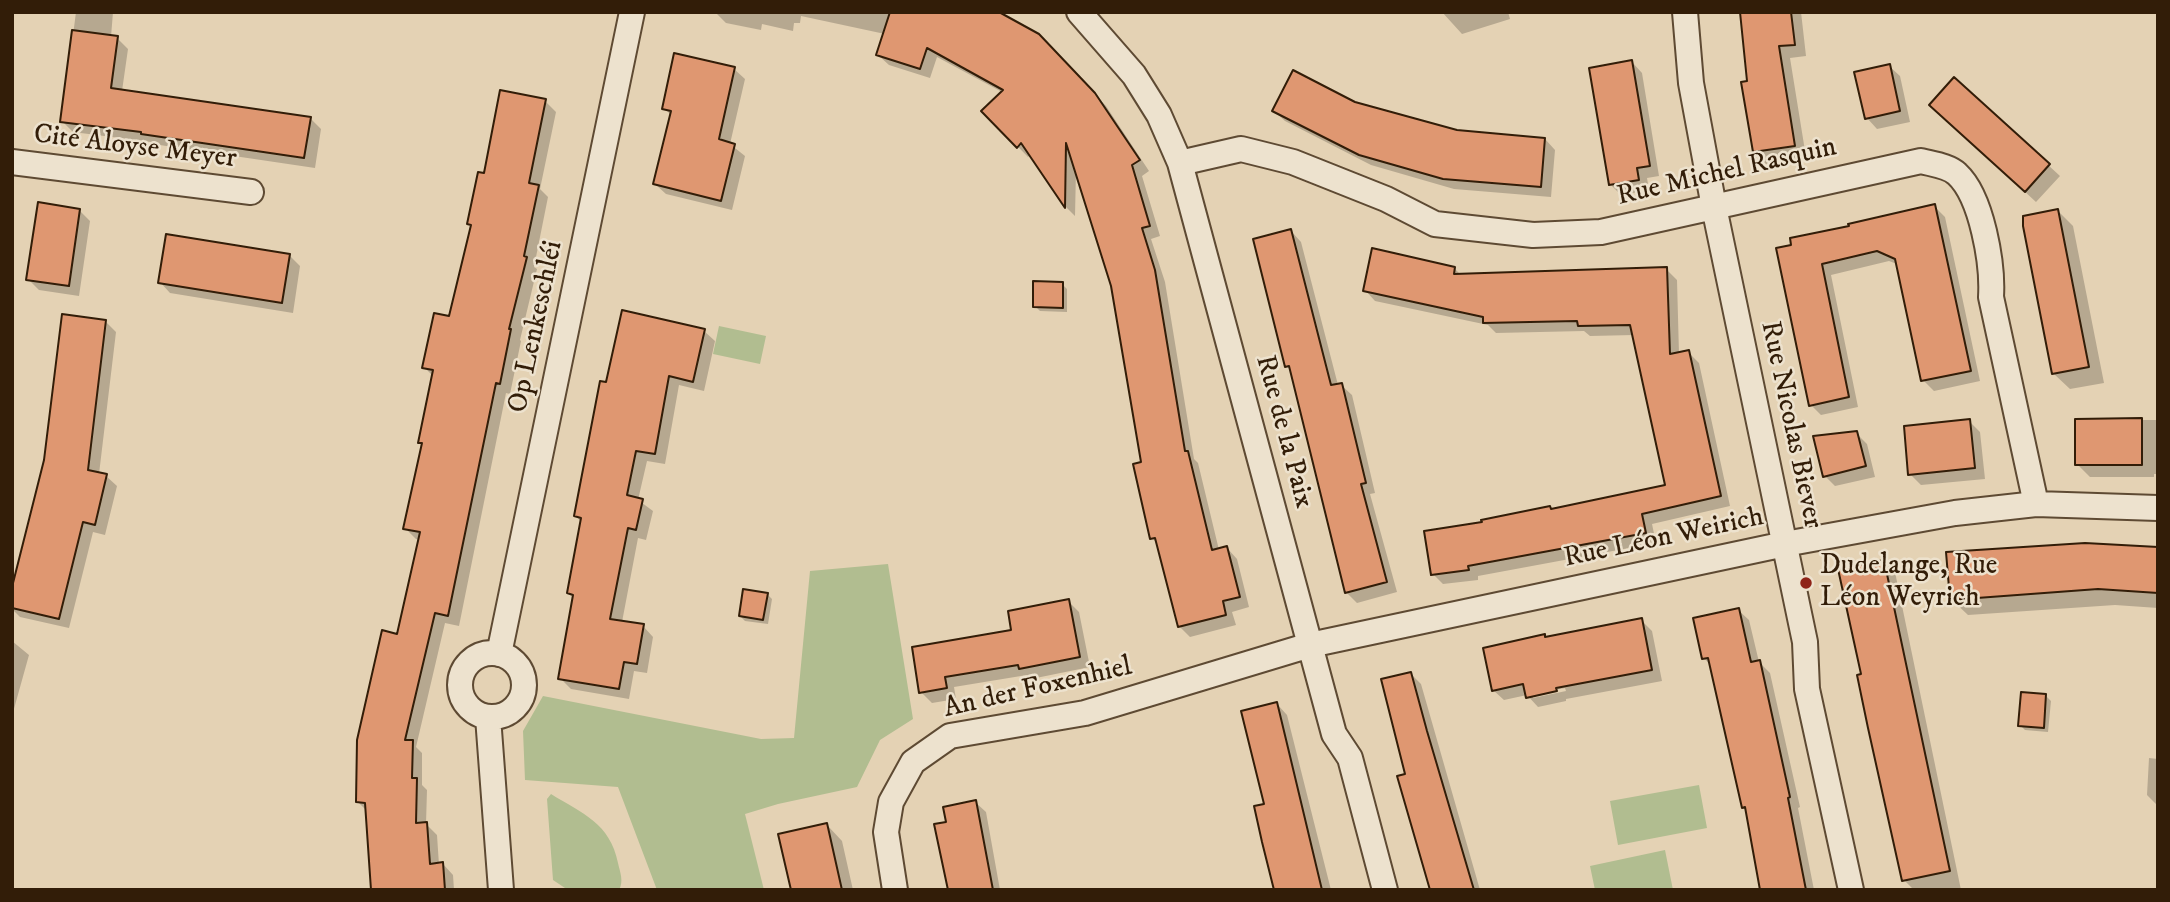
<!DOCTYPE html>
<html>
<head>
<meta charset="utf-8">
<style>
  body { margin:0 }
  #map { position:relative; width:2170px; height:902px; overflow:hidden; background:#e4d2b4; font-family:"IM FELL DW Pica",serif }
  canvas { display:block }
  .frame { position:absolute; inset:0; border:14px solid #321d08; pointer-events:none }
</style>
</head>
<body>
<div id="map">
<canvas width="2170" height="902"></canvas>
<div class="frame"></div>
</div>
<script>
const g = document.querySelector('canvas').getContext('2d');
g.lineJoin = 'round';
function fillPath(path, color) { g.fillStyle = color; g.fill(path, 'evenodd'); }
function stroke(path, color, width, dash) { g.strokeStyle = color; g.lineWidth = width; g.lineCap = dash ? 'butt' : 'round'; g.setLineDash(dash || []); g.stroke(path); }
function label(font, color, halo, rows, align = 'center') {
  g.font = font + ' "IM FELL DW Pica",serif'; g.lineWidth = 5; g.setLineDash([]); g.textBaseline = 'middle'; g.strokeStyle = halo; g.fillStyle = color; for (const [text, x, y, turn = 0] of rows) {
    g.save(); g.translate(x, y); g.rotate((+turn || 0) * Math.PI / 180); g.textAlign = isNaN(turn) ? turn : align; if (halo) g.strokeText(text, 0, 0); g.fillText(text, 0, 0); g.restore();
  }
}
fillPath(new Path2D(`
  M 719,326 L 766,336 L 760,364 L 713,354 Z
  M 888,564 L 913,719 L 880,740 L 857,787 L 778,804 L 745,814 L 764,890 L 657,890 L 618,787 L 525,780 L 523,731 L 543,696 L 761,739 L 794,738 L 810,571 Z
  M 1699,785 L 1707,828 L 1618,845 L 1610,801 Z
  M 551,794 C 583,814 610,823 618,863 C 620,872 624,881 619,890 L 568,890 L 553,880 L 547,799 Z
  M 1665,850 L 1673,890 L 1595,890 L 1590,866 Z`), '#b1bd90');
fillPath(new Path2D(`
  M 76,12 L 113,12 L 111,37 L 117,38 L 128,49 L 122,91 L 310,118 L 321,129 L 315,168 L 153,144 L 151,142 L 73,132 L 62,121 Z
  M 715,12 L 996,12 L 1038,35 L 1106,106 L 1149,171 L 1142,176 L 1160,236 L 1151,239 L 1165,282 L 1194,459 L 1198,463 L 1219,550 L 1227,548 L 1237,559 L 1249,607 L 1232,612 L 1236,625 L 1190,637 L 1179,626 L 1159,545 L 1152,538 L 1143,463 L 1113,285 L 1076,170 L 1075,216 L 1066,207 L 1031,154 L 1028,157 L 983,111 L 1002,92 L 937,57 L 930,78 L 889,65 L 878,55 L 885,34 L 801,16 L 800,23 L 794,23 L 793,31 L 762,24 L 761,30 L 726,23 Z
  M 1442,12 L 1508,12 L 1510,19 L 1462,34 Z
  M 1741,12 L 1801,12 L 1806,56 L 1790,58 L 1806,157 L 1766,164 L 1754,152 Z
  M 1632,62 L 1642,73 L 1659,176 L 1647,178 L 1649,190 L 1621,195 L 1610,184 Z
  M 1889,66 L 1900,76 L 1910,122 L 1877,129 L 1867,118 Z
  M 734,69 L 745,79 L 730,144 L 745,156 L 732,210 L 666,194 L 655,184 L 672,116 L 664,108 Z
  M 1955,79 L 2060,176 L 2036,202 L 1942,115 Z
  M 545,101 L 556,112 L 540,189 L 548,197 L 534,267 L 537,269 L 520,340 L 521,341 L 510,394 L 506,393 L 459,626 L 445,623 L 416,747 L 422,753 L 422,785 L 427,790 L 426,824 L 437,835 L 439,865 L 443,864 L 453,875 L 454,890 L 373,890 L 367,811 L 358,802 L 420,540 L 416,539 L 405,528 L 423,445 L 420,442 L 433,376 L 424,367 L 450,318 L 485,175 Z
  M 1355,103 L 1457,132 L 1545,139 L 1555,150 L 1551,197 L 1454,189 L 1371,165 L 1285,121 L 1274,111 Z
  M 1934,206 L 1945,217 L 1980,381 L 1934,391 L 1923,380 L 1897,264 L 1889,261 L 1831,275 L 1858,407 L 1821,415 L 1811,405 L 1778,250 L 1851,228 Z
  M 79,210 L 90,221 L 79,296 L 39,290 L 28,279 Z
  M 2057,210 L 2073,226 L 2104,383 L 2070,389 L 2054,374 Z
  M 1291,231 L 1301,242 L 1338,385 L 1341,385 L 1352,395 L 1375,493 L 1370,494 L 1397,592 L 1357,603 L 1346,592 L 1293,372 L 1286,366 Z
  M 289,255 L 300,266 L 293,313 L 170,293 L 160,282 Z
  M 1455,269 L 1462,276 L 1666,269 L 1677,280 L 1679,354 L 1688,352 L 1699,363 L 1730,506 L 1652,524 L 1656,543 L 1478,576 L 1478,580 L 1443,584 L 1433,574 L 1552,511 L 1668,487 L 1634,335 L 1590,336 L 1584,331 L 1496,333 L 1488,325 L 1375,301 L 1365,290 Z
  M 1062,284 L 1067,289 L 1067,312 L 1040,311 L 1035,306 Z
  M 106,322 L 116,332 L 99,474 L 106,476 L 117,486 L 105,535 L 93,532 L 69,628 L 20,617 L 12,609 L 12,595 Z
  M 704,331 L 715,341 L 704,391 L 679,385 L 665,464 L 647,461 L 638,500 L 653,511 L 646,540 L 638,538 L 622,622 L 643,626 L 653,637 L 647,673 L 634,671 L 629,699 L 571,689 L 560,678 L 574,598 L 569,593 L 582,523 L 576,516 L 608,384 Z
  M 2077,420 L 2158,420 L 2158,474 L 2154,474 L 2154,477 L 2090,477 L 2077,464 Z
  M 1969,421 L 1980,432 L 1985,479 L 1921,485 L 1910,474 Z
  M 1856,433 L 1867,444 L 1875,477 L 1835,486 L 1825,476 Z
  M 2158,549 L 2158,608 L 2115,605 L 1968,615 L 1951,599 Z
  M 1884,561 L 1895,572 L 1961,890 L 1914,890 L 1904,880 L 1863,676 Z
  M 767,594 L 772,599 L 768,624 L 745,621 L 740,616 Z
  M 1068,601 L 1079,612 L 1090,667 L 1031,679 L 1027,675 L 954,687 L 956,699 L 932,703 L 921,692 L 1013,632 Z
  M 1738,610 L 1749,620 L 1759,662 L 1770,673 L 1800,807 L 1798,808 L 1814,890 L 1762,890 L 1747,811 L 1743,807 L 1712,667 L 1704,658 Z
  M 1641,620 L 1652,631 L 1662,681 L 1566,699 L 1566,701 L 1538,707 L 1527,695 L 1504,700 L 1493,690 L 1546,638 ZM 1565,688 L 1566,691 L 1533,698 L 1533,694 Z
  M 12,641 L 29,655 L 12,716 Z
  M 1411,674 L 1421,684 L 1480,890 L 1431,890 L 1407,775 Z
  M 2046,696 L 2051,701 L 2048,732 L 2025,730 L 2020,725 Z
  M 1277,704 L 1287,715 L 1331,890 L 1281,890 L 1266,805 Z
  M 2149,758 L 2158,759 L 2158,806 L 2147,795 Z
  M 975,802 L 986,812 L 1000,890 L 950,890 L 948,823 Z
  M 827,825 L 842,841 L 853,890 L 792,890 Z`), '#0003');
const building = new Path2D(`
  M 890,12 L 999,12 L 1039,34 L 1095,93 L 1140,160 L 1132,165 L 1150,226 L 1142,228 L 1155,270 L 1185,451 L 1188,451 L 1212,550 L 1227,546 L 1240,597 L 1223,601 L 1226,615 L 1178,627 L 1155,538 L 1150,539 L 1133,464 L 1141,462 L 1111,286 L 1066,143 L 1065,208 L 1021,143 L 1017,148 L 981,111 L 1003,90 L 927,48 L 920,69 L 876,55 Z
  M 1740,12 L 1791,12 L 1795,45 L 1779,46 L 1795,146 L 1753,152 L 1741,82 L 1747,81 Z
  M 72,30 L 118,36 L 111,88 L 311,117 L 304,158 L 141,134 L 141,132 L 60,122 Z
  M 674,53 L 735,67 L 719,139 L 735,144 L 721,201 L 653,184 L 671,111 L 662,109 Z
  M 1632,60 L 1650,166 L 1637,168 L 1639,180 L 1609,185 L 1589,68 Z
  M 1890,64 L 1900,111 L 1865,119 L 1854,72 Z
  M 1293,70 L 1355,102 L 1457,130 L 1545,138 L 1541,187 L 1443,179 L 1359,155 L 1272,111 Z
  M 1954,77 L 2050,164 L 2025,192 L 1929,105 Z
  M 500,90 L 546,99 L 529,183 L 539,185 L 524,256 L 527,257 L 509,329 L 511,329 L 500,384 L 496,383 L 448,616 L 435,613 L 405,740 L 413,740 L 412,778 L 417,778 L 416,823 L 427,822 L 430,864 L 443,862 L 445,890 L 371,890 L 365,803 L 356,802 L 357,740 L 382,630 L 397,634 L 420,532 L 403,529 L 422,443 L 418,443 L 433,370 L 422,368 L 434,313 L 449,316 L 471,225 L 467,224 L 478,172 L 484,173 Z
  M 38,202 L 80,209 L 69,286 L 26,280 Z
  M 1935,204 L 1971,371 L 1921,381 L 1895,259 L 1877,251 L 1822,264 L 1849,397 L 1809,406 L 1776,248 L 1791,245 L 1790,238 L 1849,226 L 1848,224 Z
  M 2058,209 L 2089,367 L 2052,374 L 2023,226 L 2023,216 Z
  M 1291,229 L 1331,385 L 1342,383 L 1366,483 L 1361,484 L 1387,582 L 1345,593 L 1289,366 L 1285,367 L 1253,239 Z
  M 166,234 L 290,254 L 282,303 L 158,283 Z
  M 1372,248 L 1455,267 L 1454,274 L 1667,267 L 1670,354 L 1689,350 L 1721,496 L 1642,514 L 1646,533 L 1468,566 L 1469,570 L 1431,575 L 1424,531 L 1482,522 L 1481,520 L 1550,506 L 1551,509 L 1665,485 L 1630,325 L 1578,326 L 1577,321 L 1483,323 L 1483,317 L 1363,291 Z
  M 1033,281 L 1063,282 L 1063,308 L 1033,307 Z
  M 622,310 L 705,329 L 693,382 L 669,376 L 655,454 L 636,451 L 627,495 L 643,499 L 636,530 L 628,528 L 610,619 L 644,624 L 637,664 L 624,662 L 619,689 L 558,679 L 573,595 L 567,593 L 581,518 L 574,516 L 600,381 L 606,382 Z
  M 62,314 L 106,320 L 88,470 L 107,474 L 95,525 L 83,522 L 59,619 L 12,608 L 12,587 L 44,460 Z
  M 2142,418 L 2142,465 L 2075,465 L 2075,419 Z
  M 1970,419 L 1975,468 L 1908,475 L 1904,426 Z
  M 1857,431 L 1866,466 L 1823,477 L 1813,436 Z
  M 2085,543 L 2158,547 L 2158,593 L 2098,589 L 1950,600 L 1946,552 Z
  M 1884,560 L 1950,871 L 1902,881 L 1868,728 L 1857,675 L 1861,674 L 1838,569 Z
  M 743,589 L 768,593 L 763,620 L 739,616 Z
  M 1069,599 L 1080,657 L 1019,669 L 1018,665 L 945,677 L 947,688 L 919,693 L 912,647 L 1011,630 L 1008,611 Z
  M 1739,608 L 1751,662 L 1760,660 L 1790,797 L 1788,798 L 1806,890 L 1760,890 L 1745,807 L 1742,808 L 1708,658 L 1702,659 L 1693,618 Z
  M 1642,618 L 1652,670 L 1556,688 L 1557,691 L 1526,698 L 1523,684 L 1492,691 L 1483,648 L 1545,634 L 1545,637 Z
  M 1411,672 L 1427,731 L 1474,890 L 1430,890 L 1397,776 L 1405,774 L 1381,679 Z
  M 2021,692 L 2046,694 L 2044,728 L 2018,726 Z
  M 1277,702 L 1295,777 L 1322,890 L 1274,890 L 1262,842 L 1254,806 L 1264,804 L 1241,711 Z
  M 976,800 L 993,890 L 948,890 L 934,824 L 946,822 L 943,807 Z
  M 827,823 L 842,890 L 791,890 L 778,834 Z`);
fillPath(building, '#df9771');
stroke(building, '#321d08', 2);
const street = new Path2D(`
  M 1079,12 L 1134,75 L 1159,115 L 1180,163 L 1334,734 L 1350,758 L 1385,890
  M 1685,12 L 1691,83 L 1714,207 L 1805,642 L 1807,689 L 1851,890
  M 12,162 L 251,192
  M 1180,163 L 1241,149 L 1293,162 L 1386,199 L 1435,224 L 1533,235 L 1601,232 L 1921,161 C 1932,164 1949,166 1957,174 C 1982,197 1993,264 1991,297 L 2036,504
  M460 685a32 32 0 1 1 64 0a32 32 0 1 1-64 0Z
  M 499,654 L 632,12
  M 488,717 L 501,890
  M 895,890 L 886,832 L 891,802 L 913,762 L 950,736 L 1085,713 L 1310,645 L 1785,544 L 1955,513 L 2036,504 L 2158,508`);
stroke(street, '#5e4a33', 28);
stroke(street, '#ede2ce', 24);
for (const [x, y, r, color] of [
  [1806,583,7,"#8f2418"]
]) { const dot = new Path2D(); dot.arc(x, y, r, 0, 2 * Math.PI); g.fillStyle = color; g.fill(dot); stroke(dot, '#ede2ce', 2.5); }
label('28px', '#321d08', '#ede2ce', [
  ["Cité Aloyse Meyer",135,148,7],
  ["Rue Michel Rasquin",1727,173,-13],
  ["Op Lenkeschléi",537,327,-78],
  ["Rue Nicolas Biever",1790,425,78],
  ["Rue de la Paix",1283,432,75],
  ["Rue Léon Weirich",1664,539,-12],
  ["An der Foxenhiel",1038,689,-13]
]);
label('28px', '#321d08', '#ede2ce', [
  ["Dudelange, Rue",1820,567],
  ["Léon Weyrich",1820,599]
], 'left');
</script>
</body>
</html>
